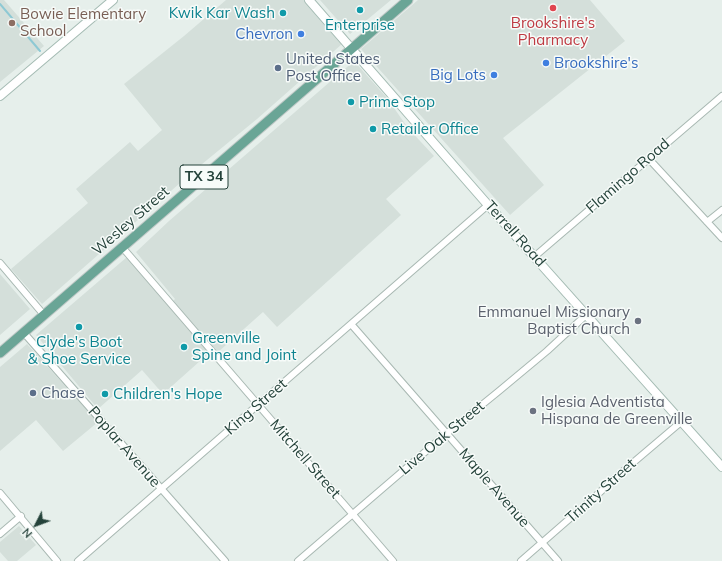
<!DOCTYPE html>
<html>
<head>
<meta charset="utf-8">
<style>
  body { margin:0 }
  #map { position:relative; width:722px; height:561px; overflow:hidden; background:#e6efeb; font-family:Mulish,sans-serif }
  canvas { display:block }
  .north { position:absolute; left:16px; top:505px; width:40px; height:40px; -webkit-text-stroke:3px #f7fbf9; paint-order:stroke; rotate:228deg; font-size:11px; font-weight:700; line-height:16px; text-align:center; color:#24423a }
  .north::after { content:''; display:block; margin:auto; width:14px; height:18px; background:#24423a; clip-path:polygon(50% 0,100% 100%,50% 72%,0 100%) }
</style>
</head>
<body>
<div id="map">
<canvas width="722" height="561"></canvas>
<div class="north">N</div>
</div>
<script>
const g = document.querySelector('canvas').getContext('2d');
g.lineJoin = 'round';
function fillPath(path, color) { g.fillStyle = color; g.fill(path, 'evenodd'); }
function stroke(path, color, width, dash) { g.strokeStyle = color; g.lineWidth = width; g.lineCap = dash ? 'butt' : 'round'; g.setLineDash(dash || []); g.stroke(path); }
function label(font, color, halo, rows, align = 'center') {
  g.font = font + ' Mulish,sans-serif'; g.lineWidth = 3; g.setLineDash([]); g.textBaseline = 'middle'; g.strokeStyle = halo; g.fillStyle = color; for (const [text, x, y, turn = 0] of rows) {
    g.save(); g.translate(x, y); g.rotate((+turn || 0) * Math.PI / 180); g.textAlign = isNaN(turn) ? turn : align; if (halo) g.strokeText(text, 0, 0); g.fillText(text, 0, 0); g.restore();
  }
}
fillPath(new Path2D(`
  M 0,0 L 4,0 L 44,46 L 0,82 Z
  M 226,0 L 304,0 L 342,44 L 257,119 L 196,169 L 42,304 L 11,269 L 88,203 L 76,189 L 130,142 L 138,151 L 162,130 L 124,84 L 184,36 Z
  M 320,0 L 391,0 L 350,34 Z
  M 418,0 L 590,0 L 625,41 L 503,138 L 544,185 L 510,215 L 361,49 Z
  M 354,61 L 387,98 L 408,128 L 434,156 L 386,199 L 401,215 L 277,327 L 263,312 L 217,353 L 172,302 L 175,299 L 136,252 L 169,221 Z
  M 127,257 L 209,353 L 163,394 L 142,370 L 98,409 L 36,335 Z
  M 0,274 L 30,309 L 0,335 Z
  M 27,344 L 98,422 L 63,451 L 36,420 L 0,451 L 0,367 Z
  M 19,526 L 36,545 L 17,561 L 8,561 L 0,552 L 0,542 Z`), '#d4dfda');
stroke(new Path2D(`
  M 0,4 L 40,51`), '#8ec9d4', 2);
const street = new Path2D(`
  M 649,159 L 722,238
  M 707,222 L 722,210
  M 122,247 L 393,561
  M 534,257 L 722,96
  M 0,263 L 44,315
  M 351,324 L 406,387 L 558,561
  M 24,333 L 225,561
  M 0,493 L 57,561
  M 0,534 L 21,516
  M 78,561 L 488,205
  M 298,561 L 446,434 L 499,391 L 547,351 L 586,315
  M 521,561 L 599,493 L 615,478 L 681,422`);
const secondary = new Path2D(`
  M 309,0 L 488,205 L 722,467
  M 0,96 L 113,0`);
const primary = new Path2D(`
  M 0,353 L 408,0`);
stroke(street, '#a8b8b2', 8);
stroke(secondary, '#a4bbb3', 10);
stroke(primary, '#c2cac8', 11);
stroke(street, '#fff', 6);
stroke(secondary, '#fff', 8);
stroke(primary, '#6aa596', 9);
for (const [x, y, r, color] of [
  [553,8,4,"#e0444e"],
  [360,10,4,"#0f9aa8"],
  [283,13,4,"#0f9aa8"],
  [12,23,4,"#8d6e63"],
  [301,34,4,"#3f7fe0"],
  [546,63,4,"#3f7fe0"],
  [278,68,4,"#5c6f8a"],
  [494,75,4,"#3f7fe0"],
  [351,102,4,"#0f9aa8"],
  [373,129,4,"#0f9aa8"],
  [638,321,4,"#6b7280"],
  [79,327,4,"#0f9aa8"],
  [184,347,4,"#0f9aa8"],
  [33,393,4,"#5c6f8a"],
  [105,394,4,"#0f9aa8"],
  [533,411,4,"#6b7280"]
]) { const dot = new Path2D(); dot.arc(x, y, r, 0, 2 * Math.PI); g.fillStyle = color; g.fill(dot); stroke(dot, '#f7fbf9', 1.5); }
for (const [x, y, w] of [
  [204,177,48]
]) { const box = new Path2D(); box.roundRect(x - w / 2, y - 12, w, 24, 3); g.fillStyle = '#f7fbf9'; g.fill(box); stroke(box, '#24423a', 1); }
label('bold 14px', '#24423a', null, [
  ["TX 34",204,177]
]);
label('15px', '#0d838f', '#f7fbf9', [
  ["Kwik Kar Wash",275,13,"right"],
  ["Enterprise",360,25,"center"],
  ["Prime Stop",359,102],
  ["Retailer Office",381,129],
  ["Greenville",192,338],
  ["Spine and Joint",192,355],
  ["Clyde's Boot",79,342,"center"],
  ["& Shoe Service",79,359,"center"],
  ["Children's Hope",113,394]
], 'left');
label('15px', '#785e54', '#f7fbf9', [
  ["Bowie Elementary",20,14],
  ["School",20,31]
], 'left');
label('15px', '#be3a42', '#f7fbf9', [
  ["Brookshire's",553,23],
  ["Pharmacy",553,40]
]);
label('15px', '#366cbe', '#f7fbf9', [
  ["Chevron",293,34],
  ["Brookshire's",554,63,"left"],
  ["Big Lots",486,75]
], 'right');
label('15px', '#4e5e75', '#f7fbf9', [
  ["United States",286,59],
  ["Post Office",286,76],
  ["Chase",41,393]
], 'left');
label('15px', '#24423a', '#f7fbf9', [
  ["Flamingo Road",628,176,-41],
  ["Wesley Street",131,221,-41],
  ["Terrell Road",515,234,48],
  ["King Street",256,407,-41],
  ["Live Oak Street",442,438,-40],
  ["Poplar Avenue",124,447,49],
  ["Mitchell Street",305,459,49],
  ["Maple Avenue",494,488,49],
  ["Trinity Street",601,491,-42]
]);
label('15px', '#5b616d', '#f7fbf9', [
  ["Emmanuel Missionary",630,312],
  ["Baptist Church",630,329],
  ["Iglesia Adventista",541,402,"left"],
  ["Hispana de Greenville",541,419,"left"]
], 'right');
</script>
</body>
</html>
